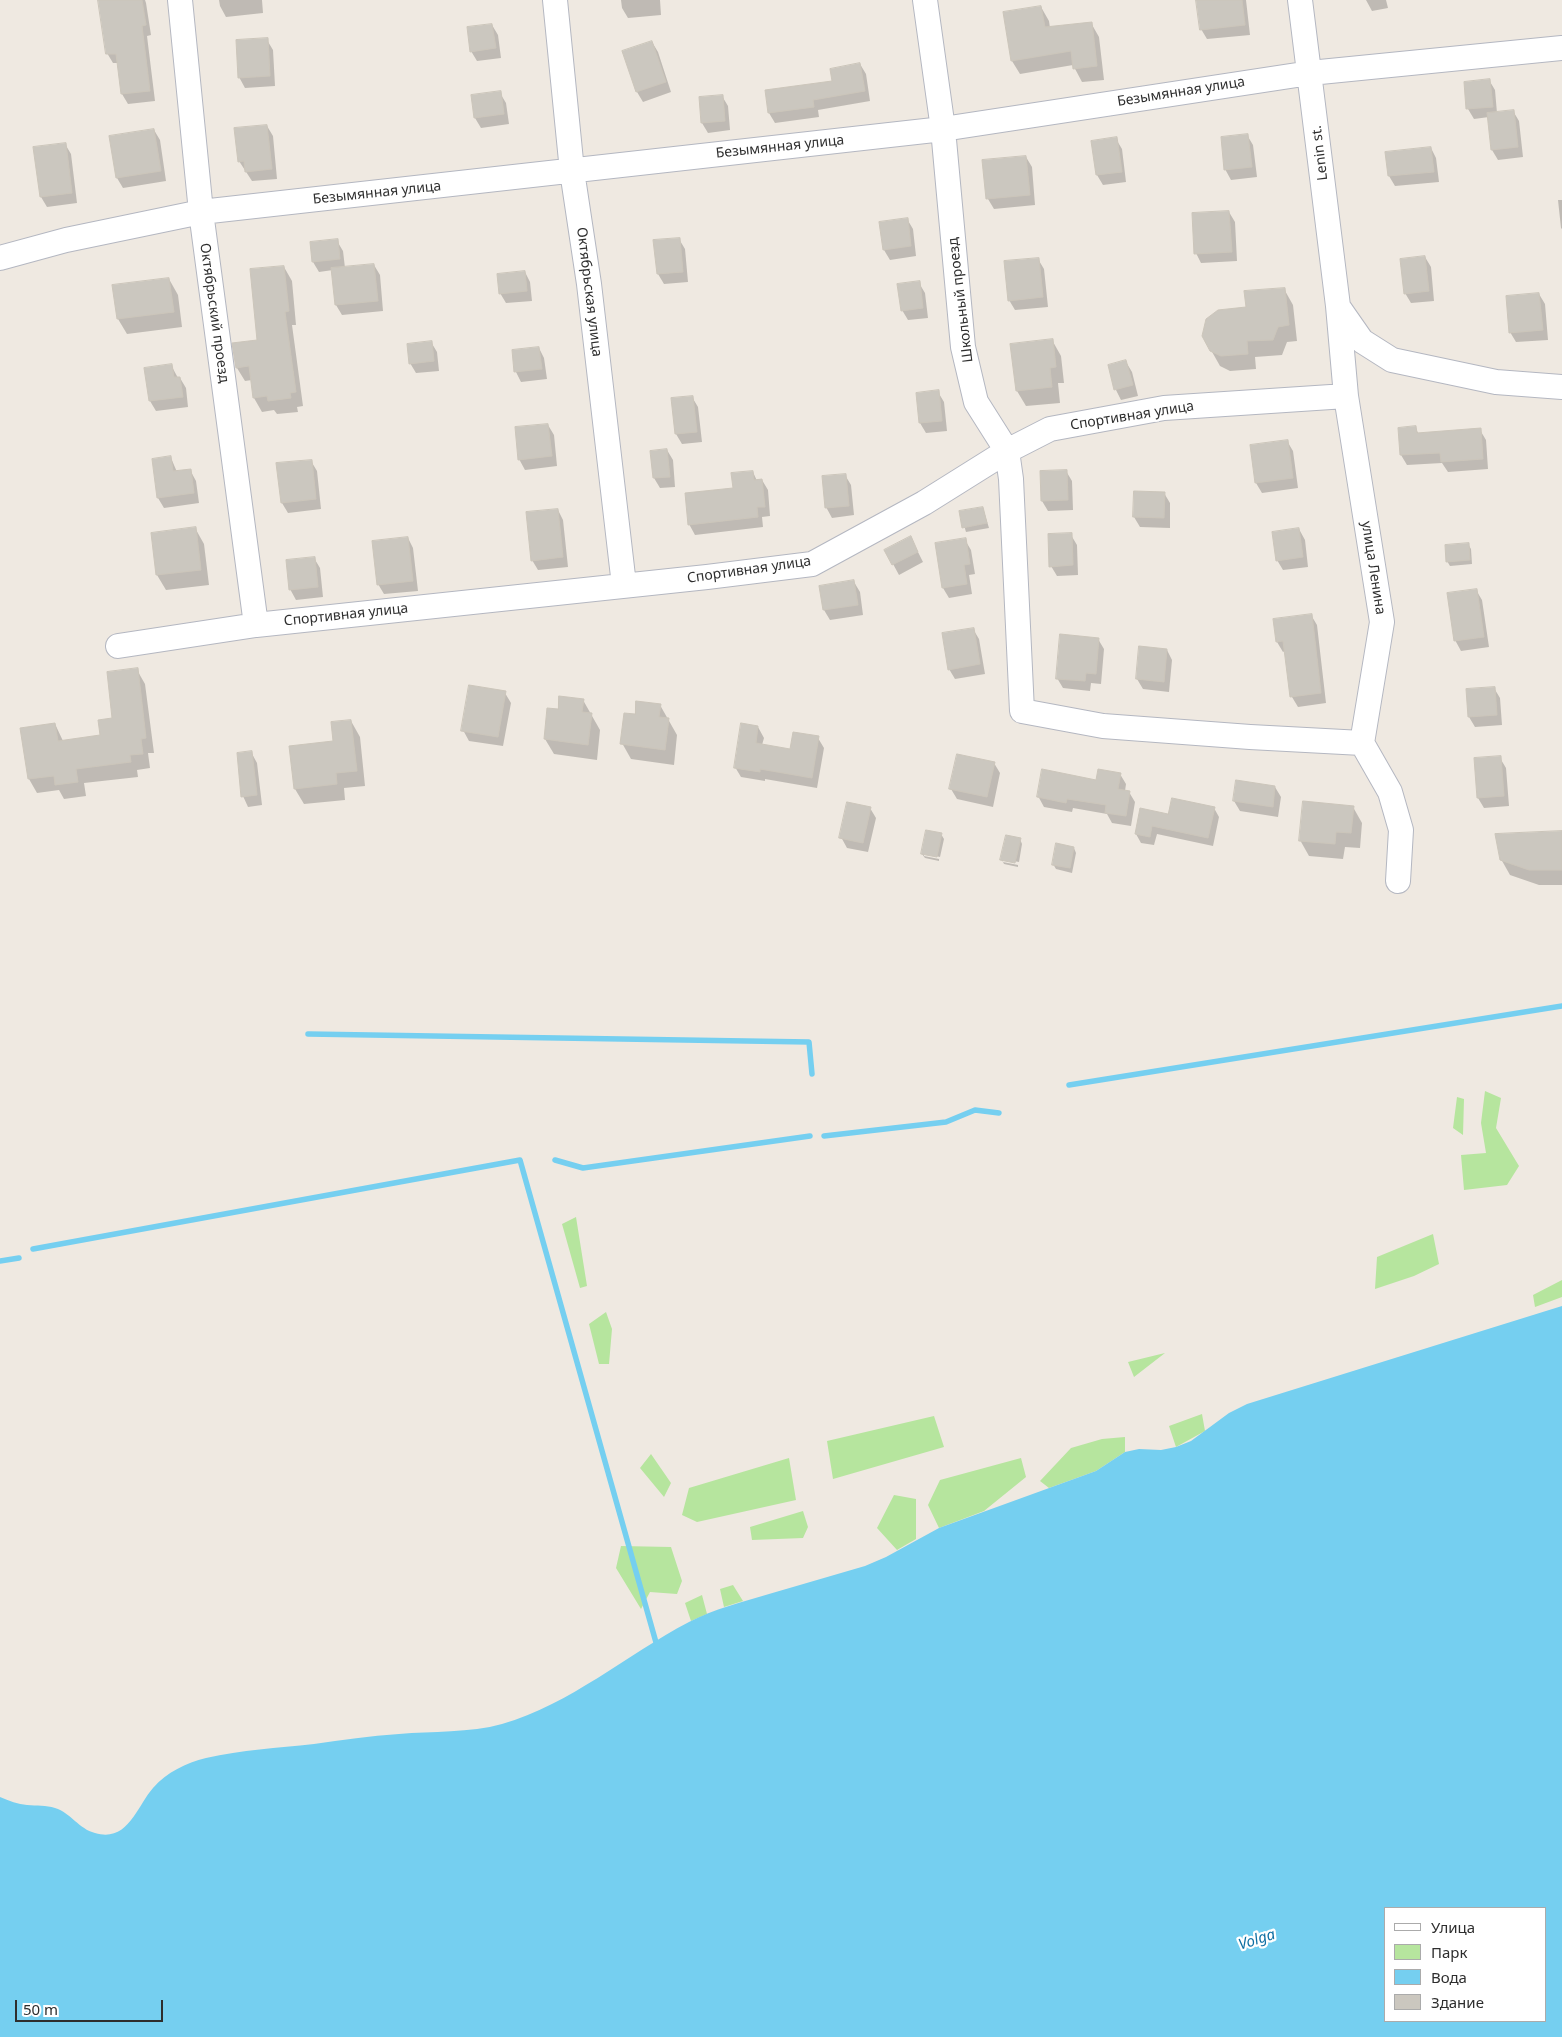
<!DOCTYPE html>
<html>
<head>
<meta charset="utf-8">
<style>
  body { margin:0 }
  #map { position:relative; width:1562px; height:2037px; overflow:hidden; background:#efe9e1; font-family:"Noto Sans",sans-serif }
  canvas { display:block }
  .legend { position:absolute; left:1384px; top:1907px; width:162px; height:115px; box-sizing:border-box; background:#fff; border:1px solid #ababab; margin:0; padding:6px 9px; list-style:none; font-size:15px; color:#2e2e2e }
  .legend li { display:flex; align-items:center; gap:10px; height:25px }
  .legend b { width:25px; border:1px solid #ababab }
  .scale { position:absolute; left:15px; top:2000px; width:148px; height:22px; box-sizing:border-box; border:2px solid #2e2e2e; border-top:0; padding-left:6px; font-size:15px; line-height:18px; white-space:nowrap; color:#2e2e2e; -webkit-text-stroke:4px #fff; paint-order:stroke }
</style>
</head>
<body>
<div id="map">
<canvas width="1562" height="2037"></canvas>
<ul class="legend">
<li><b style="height:6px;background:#fff"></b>Улица</li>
<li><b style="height:14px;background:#b6e59e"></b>Парк</li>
<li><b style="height:14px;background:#75cff0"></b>Вода</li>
<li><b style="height:14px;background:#cbc7bf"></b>Здание</li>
</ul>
<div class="scale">50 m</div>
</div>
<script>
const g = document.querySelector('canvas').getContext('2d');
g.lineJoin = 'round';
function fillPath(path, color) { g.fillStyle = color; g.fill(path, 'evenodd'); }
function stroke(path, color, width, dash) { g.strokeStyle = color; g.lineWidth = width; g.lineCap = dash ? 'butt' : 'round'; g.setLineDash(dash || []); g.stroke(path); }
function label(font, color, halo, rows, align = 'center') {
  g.font = font + ' "Noto Sans",sans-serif'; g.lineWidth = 4.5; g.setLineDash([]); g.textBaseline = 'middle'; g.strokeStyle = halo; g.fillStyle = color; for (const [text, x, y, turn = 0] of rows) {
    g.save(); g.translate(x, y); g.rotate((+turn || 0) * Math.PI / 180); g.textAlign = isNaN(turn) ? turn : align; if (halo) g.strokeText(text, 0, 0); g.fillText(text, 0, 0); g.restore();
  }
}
fillPath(new Path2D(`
  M 1485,1091 L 1501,1098 L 1496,1128 L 1519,1166 L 1507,1185 L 1464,1190 L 1461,1155 L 1486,1153 L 1481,1123 Z
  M 1457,1097 L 1464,1099 L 1463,1135 L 1453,1128 Z
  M 576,1217 L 587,1286 L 580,1288 L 562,1224 Z
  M 1433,1234 L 1439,1264 L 1414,1276 L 1375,1289 L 1377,1257 Z
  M 1562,1280 L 1562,1297 L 1535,1307 L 1533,1295 Z
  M 606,1312 L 612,1329 L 609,1364 L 599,1364 L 589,1324 Z
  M 1165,1353 L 1134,1377 L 1128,1362 Z
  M 1202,1414 L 1205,1431 L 1176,1447 L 1169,1426 Z
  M 934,1416 L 944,1447 L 833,1479 L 827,1441 Z
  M 1125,1437 L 1125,1452 L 1096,1471 L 1049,1488 L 1040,1481 L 1071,1448 L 1102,1439 Z
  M 651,1454 L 671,1483 L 664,1497 L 640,1468 Z
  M 789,1458 L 796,1500 L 697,1522 L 682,1515 L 689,1488 Z
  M 1021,1458 L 1026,1477 L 984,1511 L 939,1528 L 928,1505 L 940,1480 Z
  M 894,1495 L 916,1499 L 916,1539 L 897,1550 L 877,1528 Z
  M 803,1511 L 808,1527 L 803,1538 L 752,1540 L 750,1527 Z
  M 621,1546 L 671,1547 L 682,1581 L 677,1594 L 650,1592 L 641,1609 L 616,1568 Z
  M 733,1585 L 743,1601 L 724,1607 L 720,1589 Z
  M 702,1595 L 707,1614 L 691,1621 L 685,1603 Z`), '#b6e59e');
fillPath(new Path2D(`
  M 1562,1306 L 1562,2037 L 0,2037 L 0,1797 C 9,1801 18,1804 27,1805 C 37,1806 46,1805 55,1808 C 71,1813 79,1829 95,1833 C 128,1843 137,1806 153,1788 C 167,1772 186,1763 206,1758 C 242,1750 277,1748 314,1744 C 342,1740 370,1736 399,1734 C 432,1731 470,1733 502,1724 C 571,1704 626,1655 689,1622 C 714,1609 742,1602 769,1594 C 801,1585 833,1575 865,1566 L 886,1557 L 939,1528 L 1096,1471 L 1125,1452 L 1139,1449 L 1161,1450 L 1176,1447 L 1191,1441 L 1229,1413 L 1247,1404 ZM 1386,1908 L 1546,1908 L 1546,2021 L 1386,2021 Z`), '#75cff0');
fillPath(new Path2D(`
  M 100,0 L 145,0 L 146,3 L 151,35 L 147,36 L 155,101 L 128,104 L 122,94 L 118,63 L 113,63 L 107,53 Z
  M 219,0 L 262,0 L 263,13 L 226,17 L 220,6 Z
  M 621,0 L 660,0 L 661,15 L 628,18 L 622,8 Z
  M 1198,0 L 1246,0 L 1250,35 L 1207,39 L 1201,29 Z
  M 1366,0 L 1386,0 L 1388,8 L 1372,11 Z
  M 1041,7 L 1049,21 L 1050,28 L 1091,23 L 1099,37 L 1104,80 L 1082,82 L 1073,65 L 1020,74 L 1012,61 Z
  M 492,25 L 498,35 L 501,58 L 477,61 L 471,51 Z
  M 267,40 L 273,50 L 275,86 L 245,88 L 239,77 Z
  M 652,42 L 658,52 L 671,92 L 643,102 L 637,92 Z
  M 860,64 L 866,74 L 870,101 L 818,110 L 819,117 L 775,123 L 769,113 L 834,82 Z
  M 1489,80 L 1495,90 L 1497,113 L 1513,111 L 1519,121 L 1523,157 L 1498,160 L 1492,150 L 1489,117 L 1474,119 L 1468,109 Z
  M 500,93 L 506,103 L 509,124 L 481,128 L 475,118 Z
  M 722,96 L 728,106 L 730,130 L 708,133 L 702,123 Z
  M 267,126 L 273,136 L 277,179 L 252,181 L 239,161 Z
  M 154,130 L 160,140 L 166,181 L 123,188 L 117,178 Z
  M 1247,135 L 1253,145 L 1257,177 L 1231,180 L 1225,169 Z
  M 1116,139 L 1122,149 L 1126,182 L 1103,185 L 1097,175 L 1093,142 Z
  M 65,144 L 71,154 L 77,203 L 47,207 L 41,197 Z
  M 1431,148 L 1436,158 L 1439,182 L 1395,186 L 1389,176 L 1387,153 Z
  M 1026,157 L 1032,167 L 1035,205 L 994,209 L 988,199 L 984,161 Z
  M 1558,200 L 1562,200 L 1562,229 L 1561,228 Z
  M 1229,212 L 1235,222 L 1237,261 L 1201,263 L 1196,253 Z
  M 907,219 L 913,229 L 916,256 L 890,260 L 884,250 Z
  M 679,239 L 685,249 L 688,282 L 664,284 L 658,274 L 654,242 Z
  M 337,241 L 343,251 L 345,268 L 374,265 L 380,275 L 383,311 L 342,315 L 336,305 L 333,270 L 319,272 L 313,262 Z
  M 1425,257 L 1431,267 L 1434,301 L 1411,303 L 1405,293 Z
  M 1038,259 L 1044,269 L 1048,307 L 1015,310 L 1009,300 Z
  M 284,267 L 292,281 L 296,325 L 292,325 L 303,406 L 297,407 L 298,412 L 277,414 L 274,410 L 262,412 L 254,398 L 252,380 L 245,381 L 237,368 L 258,341 Z
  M 525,272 L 530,282 L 532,301 L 506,303 L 500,293 Z
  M 169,279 L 178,295 L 182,327 L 127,334 L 118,319 L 114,286 Z
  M 919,283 L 925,293 L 928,318 L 908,320 L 902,310 Z
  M 1284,289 L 1293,305 L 1297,341 L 1287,342 L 1282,355 L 1255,357 L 1256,369 L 1230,371 L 1220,366 L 1211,350 L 1247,308 Z
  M 1539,294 L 1545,304 L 1548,340 L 1516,342 L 1510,332 Z
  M 1052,340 L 1061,356 L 1064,383 L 1058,383 L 1060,403 L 1026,406 L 1017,391 Z
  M 431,342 L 437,352 L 439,371 L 416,373 L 410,363 Z
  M 539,348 L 544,358 L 547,379 L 521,382 L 516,372 Z
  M 1126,362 L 1132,372 L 1138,396 L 1121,400 L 1116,390 L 1109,366 Z
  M 171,365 L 178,378 L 180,378 L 186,388 L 188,407 L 156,411 L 150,401 Z
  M 938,392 L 944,402 L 947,431 L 926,433 L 920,423 L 917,394 Z
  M 692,397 L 698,407 L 702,442 L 682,444 L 676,434 L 673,399 Z
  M 548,425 L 554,435 L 557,466 L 525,470 L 519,459 Z
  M 1415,428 L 1419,434 L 1480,430 L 1486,440 L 1488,469 L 1448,472 L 1442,463 L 1407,465 L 1401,455 L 1399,429 Z
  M 1287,441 L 1293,451 L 1298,488 L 1262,493 L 1256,483 Z
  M 667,450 L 673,460 L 675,487 L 660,488 L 654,478 L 651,452 Z
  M 171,458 L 177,472 L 190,470 L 196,481 L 199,503 L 164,508 L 158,498 Z
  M 311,461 L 317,471 L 321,509 L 288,513 L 282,503 Z
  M 1066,471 L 1072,481 L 1073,510 L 1048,511 L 1042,501 Z
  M 753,472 L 757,481 L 762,480 L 768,490 L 770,516 L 762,517 L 763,527 L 695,535 L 689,524 Z
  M 845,475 L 851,485 L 854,515 L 832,518 L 826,507 Z
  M 1164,493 L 1170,503 L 1170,528 L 1140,527 L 1134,517 Z
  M 983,508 L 989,528 L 966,532 L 960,512 Z
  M 558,510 L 563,520 L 568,567 L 538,570 L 532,560 Z
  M 195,528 L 204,544 L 209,585 L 166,590 L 157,575 Z
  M 1299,529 L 1305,540 L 1308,567 L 1283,570 L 1277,560 Z
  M 1071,535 L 1077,545 L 1078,575 L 1057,576 L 1051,566 Z
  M 408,538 L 413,548 L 418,591 L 384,594 L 378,584 Z
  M 965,540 L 971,550 L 975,574 L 969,575 L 972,594 L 949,598 L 943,588 Z
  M 1468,544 L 1471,549 L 1472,564 L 1450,566 L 1447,561 Z
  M 916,548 L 923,562 L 899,575 L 886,551 Z
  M 314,558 L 320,568 L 323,597 L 296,600 L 290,589 Z
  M 854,582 L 860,592 L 863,615 L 830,620 L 824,610 L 821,587 Z
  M 1476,590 L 1482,600 L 1489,647 L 1461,651 L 1455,640 Z
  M 1311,615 L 1317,625 L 1326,703 L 1298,707 L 1292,697 L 1285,651 L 1283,652 L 1277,642 Z
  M 973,629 L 979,639 L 985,674 L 955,679 L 949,669 Z
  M 1098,639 L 1104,649 L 1101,684 L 1091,683 L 1090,691 L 1063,688 L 1057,678 Z
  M 1140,647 L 1167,650 L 1172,660 L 1169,692 L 1143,689 L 1137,679 Z
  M 137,670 L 145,684 L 154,753 L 148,753 L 150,768 L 137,770 L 138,777 L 84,783 L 86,796 L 64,799 L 59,790 L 37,793 L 29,779 L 22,729 L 55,724 L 63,741 L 101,736 L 114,719 Z
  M 1494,688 L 1500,698 L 1502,725 L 1475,727 L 1469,717 L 1467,691 Z
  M 505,693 L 511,703 L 503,746 L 469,741 L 463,730 Z
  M 583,700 L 600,730 L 597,760 L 554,754 L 545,739 Z
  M 660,705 L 677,735 L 674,765 L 631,759 L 622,743 L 636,715 Z
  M 351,721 L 360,737 L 365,786 L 344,788 L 345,800 L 304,804 L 295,789 Z
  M 758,727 L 764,738 L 762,745 L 791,750 L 818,738 L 824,748 L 817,788 L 765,779 L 765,781 L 741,777 L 735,767 Z
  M 251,752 L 257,763 L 262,805 L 248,807 L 243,796 Z
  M 1500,758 L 1506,768 L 1509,806 L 1484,808 L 1478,798 L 1476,760 Z
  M 994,763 L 1000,773 L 993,807 L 957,799 L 951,789 Z
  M 1120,774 L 1126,784 L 1125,791 L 1129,792 L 1135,802 L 1131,826 L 1112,823 L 1107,814 L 1073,808 L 1072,812 L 1044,807 L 1038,796 Z
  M 1275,787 L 1281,797 L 1278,817 L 1240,811 L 1234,801 Z
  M 1353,807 L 1362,823 L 1360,848 L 1345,847 L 1343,859 L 1309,856 L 1300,840 Z
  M 870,808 L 876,818 L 868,852 L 847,848 L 841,837 Z
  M 1214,808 L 1219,817 L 1213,846 L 1157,834 L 1154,845 L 1141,843 L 1136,834 L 1169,815 Z
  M 1562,832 L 1562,885 L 1539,885 L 1510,875 L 1501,859 Z
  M 941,834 L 944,839 L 940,857 L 924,853 L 924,856 L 939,859 L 939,861 L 925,858 L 922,854 Z
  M 1020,839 L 1022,844 L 1019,862 L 1003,859 L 1003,862 L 1018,865 L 1018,867 L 1004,864 L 1002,860 Z
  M 1074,848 L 1076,853 L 1072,873 L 1056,869 L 1053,864 Z`), '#0003');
stroke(new Path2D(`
  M 308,1034 L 809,1042 L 812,1074
  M 1069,1085 L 1562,1006
  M 824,1136 L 946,1122 L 975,1110 L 999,1113
  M 555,1160 L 583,1168 L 810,1136
  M 33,1249 L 520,1160 L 657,1646
  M 0,1261 L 19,1258`), '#75cff0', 5.5);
const building = new Path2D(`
  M 98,0 L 142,0 L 146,25 L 142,26 L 150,91 L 121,94 L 116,54 L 106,54 Z
  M 1196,0 L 1242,0 L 1245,25 L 1200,30 Z
  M 1041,6 L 1045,27 L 1092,22 L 1097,66 L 1073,69 L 1071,51 L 1011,61 L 1003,12 Z
  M 492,24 L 496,48 L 470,52 L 467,27 Z
  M 268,38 L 270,76 L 238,78 L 236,40 Z
  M 652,41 L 666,82 L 636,92 L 622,51 Z
  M 860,63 L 865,91 L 813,100 L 814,107 L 768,113 L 765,90 L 832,81 L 830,69 Z
  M 1490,79 L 1493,107 L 1466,109 L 1464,82 Z
  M 501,91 L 504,114 L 474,118 L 471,95 Z
  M 723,95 L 725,121 L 701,123 L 699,97 Z
  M 1514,110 L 1518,147 L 1491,150 L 1487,113 Z
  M 267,125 L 272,169 L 245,172 L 244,161 L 238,162 L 234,128 Z
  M 154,129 L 161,171 L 116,178 L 109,136 Z
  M 1248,134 L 1252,167 L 1224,170 L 1221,137 Z
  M 1117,137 L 1122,172 L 1096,175 L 1091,141 Z
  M 66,143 L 72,193 L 40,197 L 33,147 Z
  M 1431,147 L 1434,172 L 1388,176 L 1385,152 Z
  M 1026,156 L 1030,195 L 986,199 L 982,160 Z
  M 1229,211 L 1232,252 L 1194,254 L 1192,213 Z
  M 908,218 L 911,246 L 883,250 L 879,222 Z
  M 680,238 L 683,272 L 657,274 L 653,240 Z
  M 338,239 L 340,259 L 312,262 L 310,242 Z
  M 1425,256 L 1429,291 L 1404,294 L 1400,259 Z
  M 1039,258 L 1043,297 L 1008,301 L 1004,261 Z
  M 374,264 L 378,301 L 335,305 L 331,268 Z
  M 284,266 L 289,311 L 285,312 L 296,392 L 290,393 L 291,398 L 268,401 L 267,396 L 253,398 L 249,366 L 236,368 L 232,343 L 257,340 L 250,269 Z
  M 525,271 L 527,291 L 499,294 L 497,274 Z
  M 169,278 L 174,312 L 117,319 L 112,285 Z
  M 920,281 L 923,308 L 901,311 L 897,284 Z
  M 1285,288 L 1289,325 L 1278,327 L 1273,340 L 1247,341 L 1248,354 L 1221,356 L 1210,351 L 1202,336 L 1206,319 L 1218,310 L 1246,307 L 1244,291 Z
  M 1539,293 L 1543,330 L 1509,333 L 1506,296 Z
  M 1053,339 L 1056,367 L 1050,368 L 1052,387 L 1016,391 L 1010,344 Z
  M 432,341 L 434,361 L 409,364 L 407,344 Z
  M 539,347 L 542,369 L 514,372 L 512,350 Z
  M 1126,360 L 1133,385 L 1114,390 L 1108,365 Z
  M 172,364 L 174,377 L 180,377 L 183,397 L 149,401 L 144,368 Z
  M 939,390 L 942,421 L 919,423 L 916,393 Z
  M 693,396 L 697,432 L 675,434 L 671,398 Z
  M 548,424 L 552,456 L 518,460 L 515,427 Z
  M 1416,426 L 1417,433 L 1481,428 L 1483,459 L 1441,462 L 1440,453 L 1400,455 L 1398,428 Z
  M 1288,440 L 1293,478 L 1255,483 L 1250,445 Z
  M 667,449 L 670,477 L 653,478 L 650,451 Z
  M 171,456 L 173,471 L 191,469 L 194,493 L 157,498 L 152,459 Z
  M 312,460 L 316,499 L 281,503 L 276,463 Z
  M 1067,470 L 1068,500 L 1041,501 L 1040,471 Z
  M 753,471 L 754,480 L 762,479 L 765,507 L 757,507 L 758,517 L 688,525 L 685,493 L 733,488 L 731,473 Z
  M 846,474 L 849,506 L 825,508 L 822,476 Z
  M 1134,491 L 1165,492 L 1164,518 L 1133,517 Z
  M 983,507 L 987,523 L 962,528 L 959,511 Z
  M 558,509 L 563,557 L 531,561 L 526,512 Z
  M 196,527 L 201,570 L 156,575 L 151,533 Z
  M 1299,528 L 1303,557 L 1276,561 L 1272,532 Z
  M 1072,533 L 1073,565 L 1049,567 L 1048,534 Z
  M 911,536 L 918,552 L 892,565 L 884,550 Z
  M 408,537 L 413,581 L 377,585 L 372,541 Z
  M 966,538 L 970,564 L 964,565 L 967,584 L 942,588 L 935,543 Z
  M 1469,543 L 1470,560 L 1446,562 L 1445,545 Z
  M 315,557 L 318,587 L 289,590 L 286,560 Z
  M 854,580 L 858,605 L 823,610 L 819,586 Z
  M 1477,589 L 1484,637 L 1454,641 L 1447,593 Z
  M 1312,614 L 1321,693 L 1290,697 L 1283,641 L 1276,642 L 1273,619 Z
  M 974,628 L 980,664 L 948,670 L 942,633 Z
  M 1060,634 L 1099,638 L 1096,674 L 1086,673 L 1085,681 L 1056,679 Z
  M 1139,646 L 1167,649 L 1164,682 L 1136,679 Z
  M 138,668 L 146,738 L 141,739 L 143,754 L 130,755 L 131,762 L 76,769 L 78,782 L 55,785 L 54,776 L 28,779 L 20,728 L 55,723 L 58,741 L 100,735 L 98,720 L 112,718 L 107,672 Z
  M 469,685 L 506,691 L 498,737 L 461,731 Z
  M 1495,687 L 1497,715 L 1468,717 L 1466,689 Z
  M 559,696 L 584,699 L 582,712 L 592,713 L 588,745 L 544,739 L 547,708 L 558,709 Z
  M 636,701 L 661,704 L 659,717 L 669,718 L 665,750 L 620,744 L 624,713 L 635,714 Z
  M 351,720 L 357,771 L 336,773 L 337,784 L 294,789 L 289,746 L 333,741 L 331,722 Z
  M 741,723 L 758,726 L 756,743 L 790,749 L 793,732 L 819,736 L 812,778 L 760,769 L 760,772 L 734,768 Z
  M 252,751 L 257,795 L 241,797 L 237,753 Z
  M 957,754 L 995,762 L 987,797 L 949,789 Z
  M 1501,756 L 1504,796 L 1477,798 L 1474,758 Z
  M 1042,769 L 1096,780 L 1098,769 L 1121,773 L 1118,789 L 1130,791 L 1126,816 L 1105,813 L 1106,805 L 1067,799 L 1066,803 L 1037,797 Z
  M 1236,780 L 1275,786 L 1273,807 L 1233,801 Z
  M 1172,798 L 1215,807 L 1208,838 L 1152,826 L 1150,837 L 1135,834 L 1140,808 L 1168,814 Z
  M 1303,801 L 1354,806 L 1351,833 L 1336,832 L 1335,844 L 1299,841 Z
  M 847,802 L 871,807 L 863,843 L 839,838 Z
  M 926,830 L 942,833 L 937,857 L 921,854 Z
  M 1562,831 L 1562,870 L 1529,870 L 1500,860 L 1495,834 Z
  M 1006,835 L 1021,838 L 1015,863 L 1000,860 Z
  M 1056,843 L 1074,847 L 1070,868 L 1052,865 Z`);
fillPath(building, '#cbc7bf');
stroke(building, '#cbc5ba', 1);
const minor = new Path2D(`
  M 180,0 L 201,212 L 256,625
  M 555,0 L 572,171 L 589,284 L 624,585
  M 925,0 L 943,129 L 963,347 L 976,402 L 1007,451 L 1011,479 L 1022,711 L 1103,726 L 1250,737 L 1362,743
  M 1300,0 L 1338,306 L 1346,396 L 1382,622 L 1362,743 L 1390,792 L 1401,830 L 1398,881
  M 0,258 L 66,240 L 201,212 L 943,129 L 1310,73 L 1562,48
  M 1339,308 L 1362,341 L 1392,360 L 1496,382 L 1562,387
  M 118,646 L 256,625 L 707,577 L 812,564 L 924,503 L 1007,451 L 1050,429 L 1164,408 L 1346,396`);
stroke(minor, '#b4b7c1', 26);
stroke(minor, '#fff', 24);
label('14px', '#2e2e2e', '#fff', [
  ["Безымянная улица",1181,92,-9],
  ["Безымянная улица",780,147,-6],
  ["Lenin st.",1320,153,-97],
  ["Безымянная улица",377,193,-6],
  ["Октябрьская улица",589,292,83],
  ["Школьный проезд",961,300,-97],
  ["Октябрьский проезд",214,313,82],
  ["Спортивная улица",1132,416,-9],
  ["улица Ленина",1373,568,81],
  ["Спортивная улица",749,570,-8],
  ["Спортивная улица",346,615,-6]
]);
label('italic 15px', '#0d6fa3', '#fff', [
  ["Volga",1257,1940,-18]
]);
</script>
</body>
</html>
